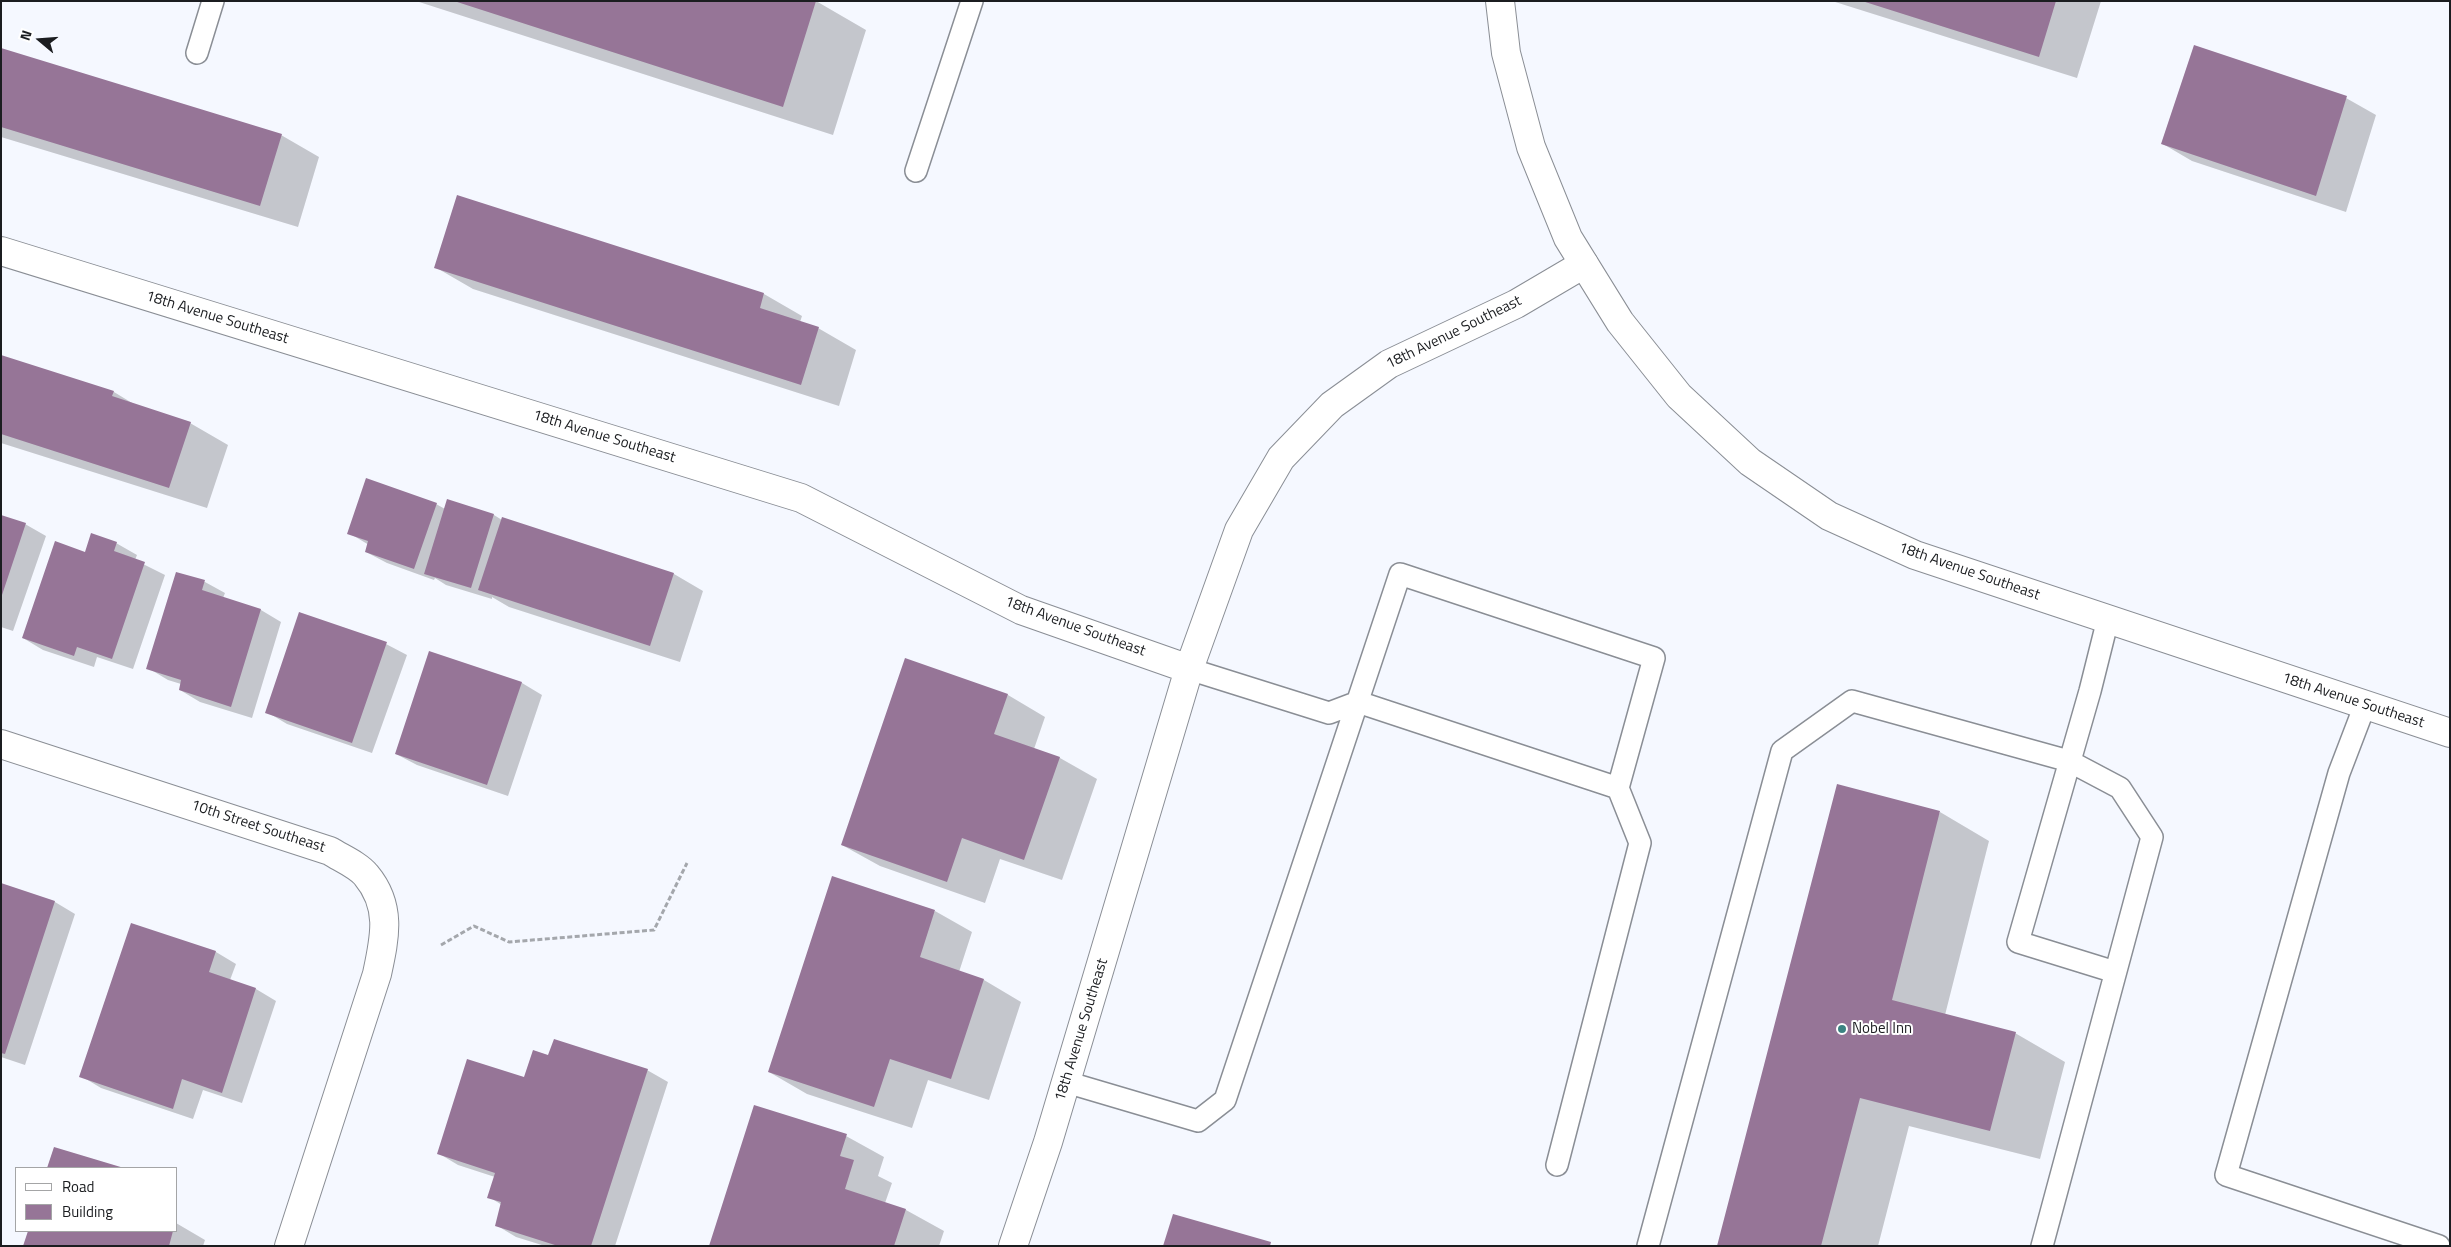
<!DOCTYPE html>
<html>
<head>
<meta charset="utf-8">
<style>
  body { margin:0 }
  #map { position:relative; width:2451px; height:1247px; overflow:hidden; background:#f5f8ff; font-family:"Titillium Web",sans-serif }
  canvas { display:block }
  .frame { position:absolute; inset:0; border:2px solid #1b1d20; pointer-events:none }
  .legend { position:absolute; left:15px; top:1167px; width:162px; height:65px; box-sizing:border-box; background:#fff; border:1px solid #a4a5a6; margin:0; padding:6px 9px; list-style:none; font-size:15px; color:#1b1d20 }
  .legend li { display:flex; align-items:center; gap:10px; height:25px }
  .legend b { width:25px; border:1px solid #a4a5a6 }
  .north { position:absolute; left:15px; top:15px; width:50px; height:50px; -webkit-text-stroke:4px #fff; paint-order:stroke; rotate:288deg; font-size:14px; font-weight:700; line-height:20px; text-align:center; color:#1b1d20 }
  .north::after { content:''; display:block; margin:auto; width:18px; height:22px; background:#1b1d20; clip-path:polygon(50% 0,100% 100%,50% 72%,0 100%) }
</style>
</head>
<body>
<div id="map">
<canvas width="2451" height="1247"></canvas>
<div class="frame"></div>
<ul class="legend">
<li><b style="height:6px;background:#fff"></b>Road</li>
<li><b style="height:14px;background:#967597"></b>Building</li>
</ul>
<div class="north">N</div>
</div>
<script>
const g = document.querySelector('canvas').getContext('2d');
g.lineJoin = 'round';
function fillPath(path, color) { g.fillStyle = color; g.fill(path, 'evenodd'); }
function stroke(path, color, width, dash) { g.strokeStyle = color; g.lineWidth = width; g.lineCap = dash ? 'butt' : 'round'; g.setLineDash(dash || []); g.stroke(path); }
function label(font, color, halo, rows, align = 'center') {
  g.font = font + ' "Titillium Web",sans-serif'; g.lineWidth = 4; g.setLineDash([]); g.textBaseline = 'middle'; g.strokeStyle = halo; g.fillStyle = color; for (const [text, x, y, turn = 0] of rows) {
    g.save(); g.translate(x, y); g.rotate((+turn || 0) * Math.PI / 180); g.textAlign = isNaN(turn) ? turn : align; if (halo) g.strokeText(text, 0, 0); g.fillText(text, 0, 0); g.restore();
  }
}
fillPath(new Path2D(`
  M 416,1 L 816,1 L 866,30 L 833,135 Z
  M 1832,1 L 2101,1 L 2077,78 Z
  M 1,49 L 281,135 L 319,157 L 298,227 L 1,137 Z
  M 2346,98 L 2376,115 L 2346,212 L 2192,161 L 2163,144 Z
  M 458,196 L 764,294 L 802,316 L 800,322 L 818,328 L 856,350 L 839,406 L 473,289 L 435,267 Z
  M 1,356 L 114,392 L 137,406 L 190,423 L 228,445 L 207,508 L 1,443 Z
  M 436,504 L 445,509 L 494,515 L 502,520 L 674,574 L 703,591 L 680,662 L 509,607 L 492,597 L 492,599 L 446,585 L 435,578 L 434,580 L 387,563 L 366,552 L 369,545 L 349,533 Z
  M 1,516 L 25,524 L 46,536 L 13,631 L 1,627 Z
  M 116,543 L 137,555 L 135,560 L 165,575 L 133,669 L 97,657 L 94,667 L 43,650 L 23,638 L 86,553 Z
  M 177,573 L 205,582 L 225,593 L 223,598 L 261,610 L 281,622 L 252,718 L 200,702 L 180,690 L 181,684 L 168,680 L 148,668 Z
  M 386,644 L 407,655 L 372,753 L 287,724 L 267,712 Z
  M 430,653 L 522,683 L 542,695 L 508,796 L 417,765 L 396,754 Z
  M 906,660 L 1008,695 L 1045,717 L 1034,749 L 1060,758 L 1097,779 L 1062,880 L 1000,859 L 985,903 L 880,866 L 842,845 Z
  M 1940,812 L 1989,841 L 1945,1015 L 2015,1033 L 2065,1062 L 2040,1159 L 1909,1126 L 1878,1246 L 1718,1246 Z
  M 1,885 L 55,902 L 75,914 L 25,1065 L 1,1057 Z
  M 935,911 L 972,932 L 959,972 L 984,980 L 1021,1002 L 989,1100 L 928,1080 L 912,1128 L 807,1094 L 769,1072 Z
  M 132,924 L 216,952 L 236,964 L 230,980 L 256,989 L 276,1001 L 242,1103 L 203,1090 L 193,1119 L 101,1088 L 81,1076 Z
  M 549,1057 L 647,1070 L 668,1082 L 615,1246 L 545,1246 L 516,1237 L 496,1225 L 502,1205 L 489,1197 L 495,1177 L 458,1165 L 438,1153 Z
  M 846,1136 L 884,1157 L 878,1176 L 892,1183 L 885,1203 L 906,1210 L 944,1231 L 939,1246 L 710,1246 Z
  M 54,1148 L 121,1168 L 48,1168 Z
  M 176,1223 L 205,1240 L 203,1246 L 25,1246 L 29,1231 L 176,1231 Z`), '#0003');
fillPath(new Path2D(`
  M 454,1 L 816,1 L 783,107 Z
  M 1862,1 L 2056,1 L 2039,57 Z
  M 2194,45 L 2347,96 L 2316,196 L 2161,144 Z
  M 1,48 L 282,134 L 260,206 L 1,127 Z
  M 457,195 L 764,293 L 760,308 L 819,327 L 801,385 L 434,268 Z
  M 1,355 L 114,391 L 112,396 L 191,422 L 169,488 L 1,434 Z
  M 366,478 L 437,503 L 414,569 L 365,552 L 368,541 L 347,534 Z
  M 447,499 L 494,514 L 471,588 L 424,574 Z
  M 1,515 L 26,523 L 2,595 L 1,595 Z
  M 502,517 L 674,573 L 650,646 L 478,590 Z
  M 91,533 L 117,542 L 114,551 L 145,562 L 112,659 L 77,647 L 74,656 L 22,638 L 55,541 L 85,552 Z
  M 176,572 L 205,580 L 202,590 L 261,609 L 231,707 L 179,690 L 181,680 L 146,669 Z
  M 299,612 L 387,642 L 352,743 L 265,713 Z
  M 429,651 L 522,682 L 487,785 L 395,754 Z
  M 905,658 L 1008,694 L 994,734 L 1060,757 L 1024,860 L 962,838 L 947,882 L 841,845 Z
  M 1837,784 L 1940,811 L 1892,1000 L 2016,1032 L 1990,1131 L 1860,1098 L 1821,1246 L 1717,1246 Z
  M 832,876 L 935,910 L 920,957 L 984,979 L 951,1079 L 890,1059 L 874,1107 L 768,1072 Z
  M 1,883 L 55,901 L 5,1054 L 1,1053 Z
  M 131,923 L 216,951 L 209,972 L 256,988 L 222,1093 L 182,1079 L 173,1109 L 79,1077 Z
  M 554,1039 L 648,1069 L 591,1246 L 558,1246 L 495,1226 L 501,1202 L 487,1198 L 495,1173 L 437,1154 L 467,1059 L 524,1077 L 533,1050 L 548,1055 Z
  M 754,1105 L 847,1134 L 840,1156 L 854,1160 L 845,1189 L 906,1209 L 894,1246 L 709,1246 Z
  M 54,1147 L 124,1168 L 47,1168 Z
  M 1173,1214 L 1271,1242 L 1270,1246 L 1163,1246 Z
  M 28,1231 L 173,1231 L 169,1246 L 23,1246 Z`), '#967597');
const service = new Path2D(`
  M 197,53 L 213,1
  M 916,171 L 972,1
  M 2108,619 L 2090,691 L 2018,942 L 2115,972
  M 2365,705 L 2339,773 L 2226,1175 L 2439,1246
  M 1066,1082 L 1198,1121 L 1225,1100 L 1400,574 L 1654,658 L 1618,788 L 1358,702 L 1329,713 L 1189,669
  M 1557,1165 L 1640,843 L 1618,788
  M 1648,1246 L 1782,751 L 1852,701 L 2069,761 L 2120,788 L 2152,837 L 2042,1246`);
const minor = new Path2D(`
  M 1,251 L 801,498 L 1021,610 L 1189,669 L 1048,1142 L 1013,1246
  M 1189,669 L 1239,530 L 1281,458 L 1332,405 L 1389,364 L 1516,304 L 1584,264
  M 1,744 L 330,851 C 341,858 358,865 366,875 C 392,906 385,937 377,974 L 289,1246`);
const tertiary = new Path2D(`
  M 1500,1 L 1506,53 L 1531,147 L 1568,238 L 1620,322 L 1679,396 L 1750,462 L 1829,516 L 1915,555 L 2450,733`);
stroke(service, '#8a8e95', 24);
stroke(minor, '#8a8e95', 30);
stroke(tertiary, '#8a8e95', 30);
stroke(new Path2D(`
  M 441,945 L 474,926 L 509,942 L 654,930 L 687,863`), '#a4a7ac', 3, [5, 2.5]);
stroke(service, '#fff', 21);
stroke(minor, '#fff', 28);
stroke(tertiary, '#fff', 28);
for (const [x, y, r, color] of [
  [1842,1029,5,"#3b8382"]
]) { const dot = new Path2D(); dot.arc(x, y, r, 0, 2 * Math.PI); g.fillStyle = color; g.fill(dot); stroke(dot, '#fff', 2); }
label('15px', '#1b1d20', '#fff', [
  ["18th Avenue Southeast",217,318,17],
  ["18th Avenue Southeast",1454,333,-26],
  ["18th Avenue Southeast",604,437,17],
  ["18th Avenue Southeast",1969,572,19],
  ["18th Avenue Southeast",1075,627,20],
  ["18th Avenue Southeast",2353,701,18],
  ["10th Street Southeast",258,827,18],
  ["18th Avenue Southeast",1082,1030,-73]
]);
label('15px', '#1b1d20', '#fff', [
  ["Nobel Inn",1852,1029]
], 'left');
</script>
</body>
</html>
